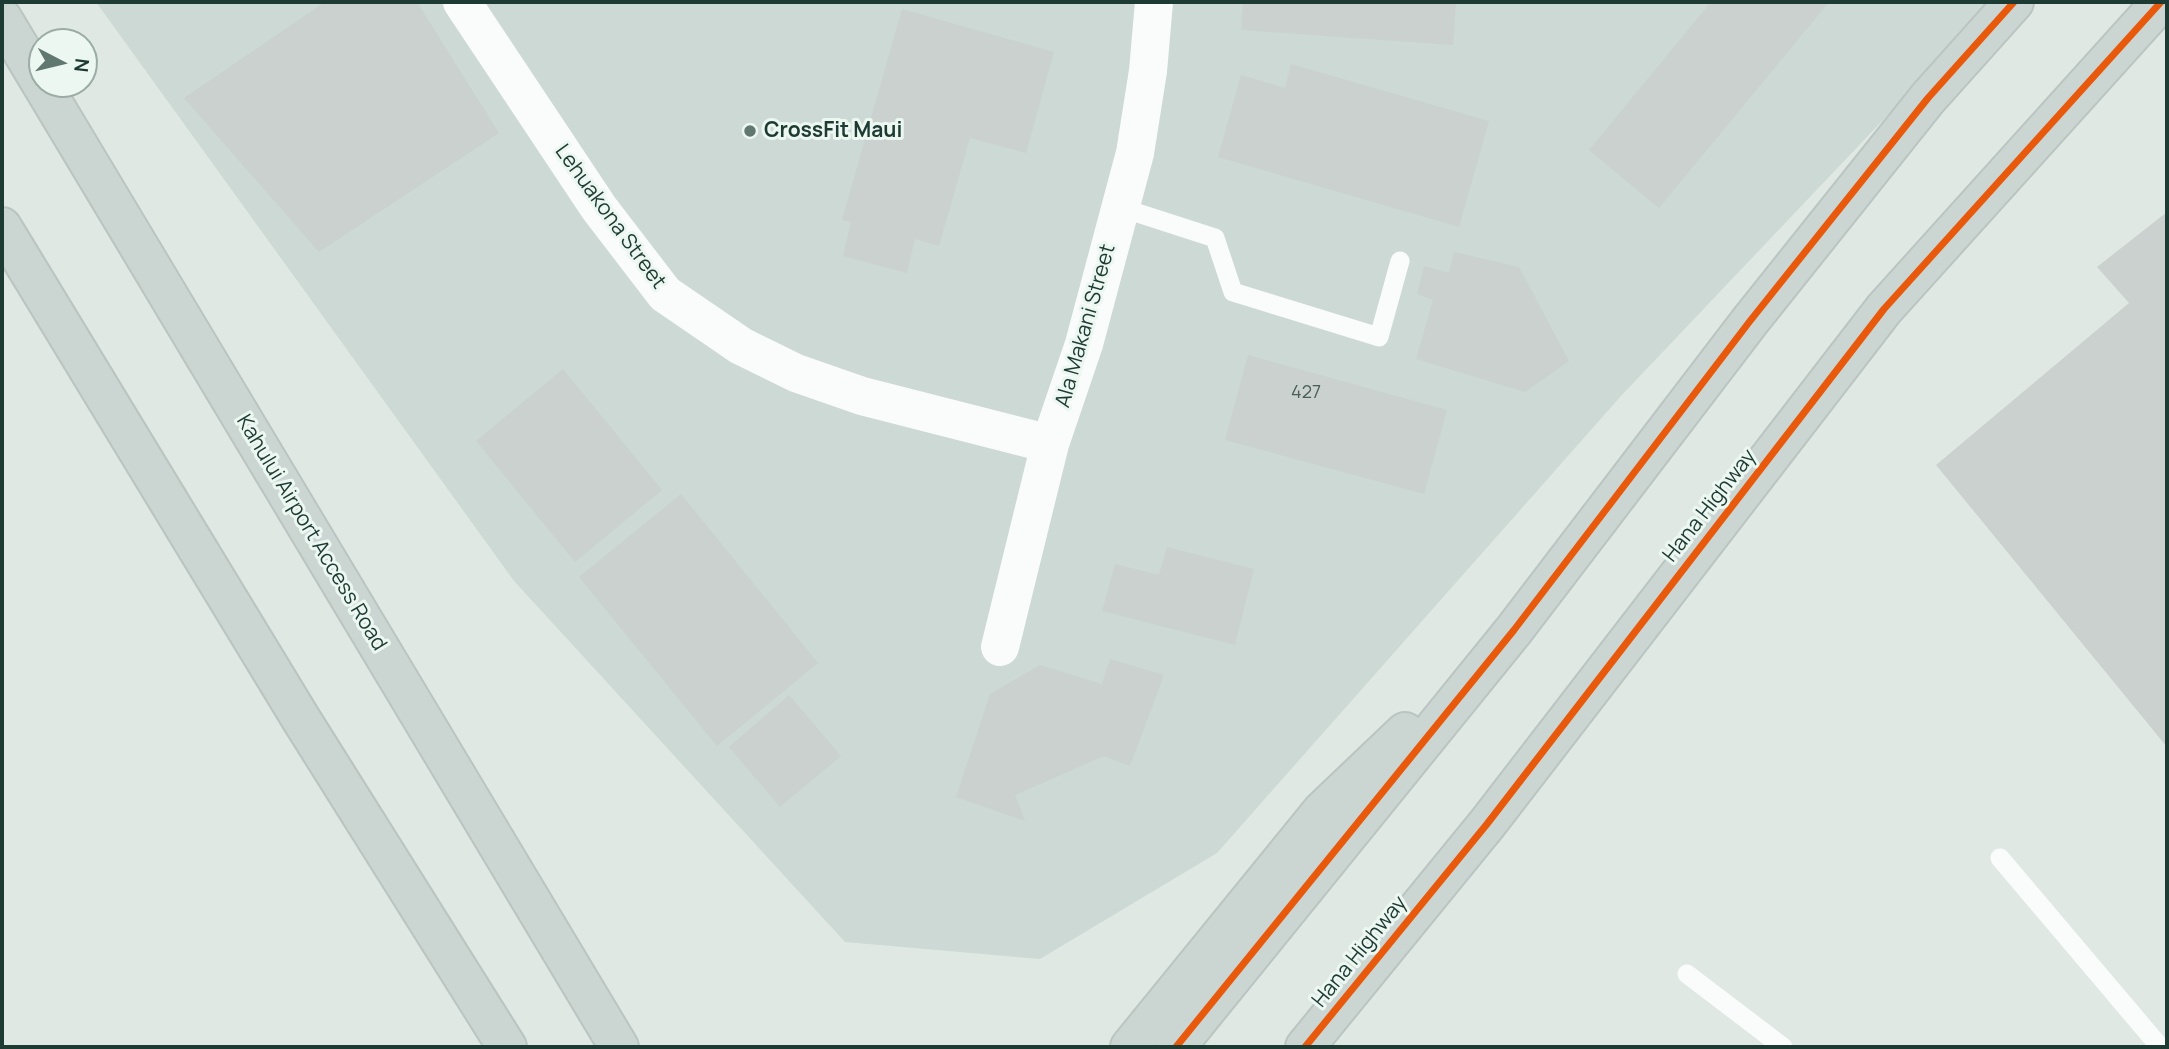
<!DOCTYPE html>
<html>
<head>
<meta charset="utf-8">
<style>
  body { margin:0 }
  #map { position:relative; width:2169px; height:1049px; overflow:hidden; background:#e0e8e4; font-family:Manrope,sans-serif }
  canvas { display:block }
  .frame { position:absolute; inset:0; border:4px solid #1d3b32; pointer-events:none }
  .north { position:absolute; left:28px; top:28px; width:70px; height:70px; box-sizing:border-box; background:#edf7f2; border:2px solid #9aaca5; border-radius:50%; rotate:97deg; font-size:19px; font-weight:700; line-height:28px; text-align:center; color:#1d3b32 }
  .north::after { content:''; display:block; margin:auto; width:24px; height:32px; background:#617870; clip-path:polygon(50% 0,100% 100%,50% 72%,0 100%) }
</style>
</head>
<body>
<div id="map">
<canvas width="2169" height="1049"></canvas>
<div class="frame"></div>
<div class="north">N</div>
</div>
<script>
const g = document.querySelector('canvas').getContext('2d');
g.lineJoin = 'round';
function fillPath(path, color) { g.fillStyle = color; g.fill(path, 'evenodd'); }
function stroke(path, color, width, dash) { g.strokeStyle = color; g.lineWidth = width; g.lineCap = dash ? 'butt' : 'round'; g.setLineDash(dash || []); g.stroke(path); }
function label(font, color, halo, rows, align = 'center') {
  g.font = font + ' Manrope,sans-serif'; g.lineWidth = 6; g.setLineDash([]); g.textBaseline = 'middle'; g.strokeStyle = halo; g.fillStyle = color; for (const [text, x, y, turn = 0] of rows) {
    g.save(); g.translate(x, y); g.rotate((+turn || 0) * Math.PI / 180); g.textAlign = isNaN(turn) ? turn : align; if (halo) g.strokeText(text, 0, 0); g.fillText(text, 0, 0); g.restore();
  }
}
fillPath(new Path2D(`
  M 96,2 L 1995,2 L 1621,396 L 1217,853 L 1040,959 L 845,942 L 514,581 Z`), '#cdd9d4');
fillPath(new Path2D(`
  M 325,2 L 417,2 L 499,133 L 319,252 L 184,98 Z
  M 1243,2 L 1456,2 L 1453,45 L 1241,30 Z
  M 1711,2 L 1829,2 L 1659,208 L 1589,150 Z
  M 902,9 L 1054,52 L 1026,153 L 970,138 L 939,246 L 915,239 L 907,273 L 843,256 L 851,222 L 842,220 Z
  M 1291,64 L 1489,121 L 1459,227 L 1218,157 L 1241,75 L 1285,88 Z
  M 2167,212 L 2167,747 L 1936,465 L 2129,303 L 2097,267 Z
  M 1454,252 L 1519,267 L 1569,361 L 1525,392 L 1416,359 L 1433,300 L 1417,294 L 1424,266 L 1449,273 Z
  M 1248,355 L 1447,410 L 1424,494 L 1225,440 Z
  M 563,369 L 662,490 L 575,562 L 476,441 Z
  M 681,494 L 818,663 L 717,746 L 579,577 Z
  M 1167,547 L 1254,569 L 1235,645 L 1102,611 L 1115,564 L 1159,575 Z
  M 1110,659 L 1164,675 L 1130,766 L 1104,756 L 1015,795 L 1025,821 L 956,797 L 990,694 L 1040,665 L 1102,684 Z
  M 789,695 L 841,756 L 780,807 L 729,747 Z`), '#cad1ce');
const primary = new Path2D(`
  M 2,18 L 619,1047
  M 2,227 L 301,719 L 507,1047
  M 1130,1047 L 1322,811 L 1405,732
  M 1176,1047 L 1514,630 L 1750,321 L 1928,98 L 2014,2
  M 1305,1047 L 1487,824 L 1884,309 L 2161,2`);
stroke(primary, '#bac5c1', 42);
stroke(new Path2D(`
  M 1119,207 L 1215,238 L 1233,292 L 1379,337 L 1400,261
  M 2000,858 L 2160,1047
  M 1687,974 L 1783,1047`), '#fafcfb', 19);
stroke(new Path2D(`
  M 462,2 L 599,208 L 665,294 L 741,346 L 796,373 L 862,396 L 1050,444
  M 1000,647 L 1050,444 L 1084,344 L 1135,153 L 1148,71 L 1154,2`), '#fafcfb', 38);
stroke(primary, '#cbd5d2', 38);
stroke(new Path2D(`
  M 1176,1047 L 1514,630 L 1750,321 L 1928,98 L 2014,2
  M 1305,1047 L 1487,824 L 1884,309 L 2161,2`), '#e8590c', 7);
for (const [x, y, r, color] of [
  [750,131,7,"#617870"]
]) { const dot = new Path2D(); dot.arc(x, y, r, 0, 2 * Math.PI); g.fillStyle = color; g.fill(dot); stroke(dot, '#edf7f2', 2.5); }
label('18px', '#486059', null, [
  ["427",1306,393]
]);
label('bold 21px', '#1d3b32', '#edf7f2', [
  ["CrossFit Maui",764,131]
], 'left');
label('21px', '#1d3b32', '#edf7f2', [
  ["Lehuakona Street",610,217,54],
  ["Ala Makani Street",1086,326,-74],
  ["Hana Highway",1710,506,-52],
  ["Kahului Airport Access Road",311,533,59],
  ["Hana Highway",1360,952,-51]
]);
</script>
</body>
</html>
